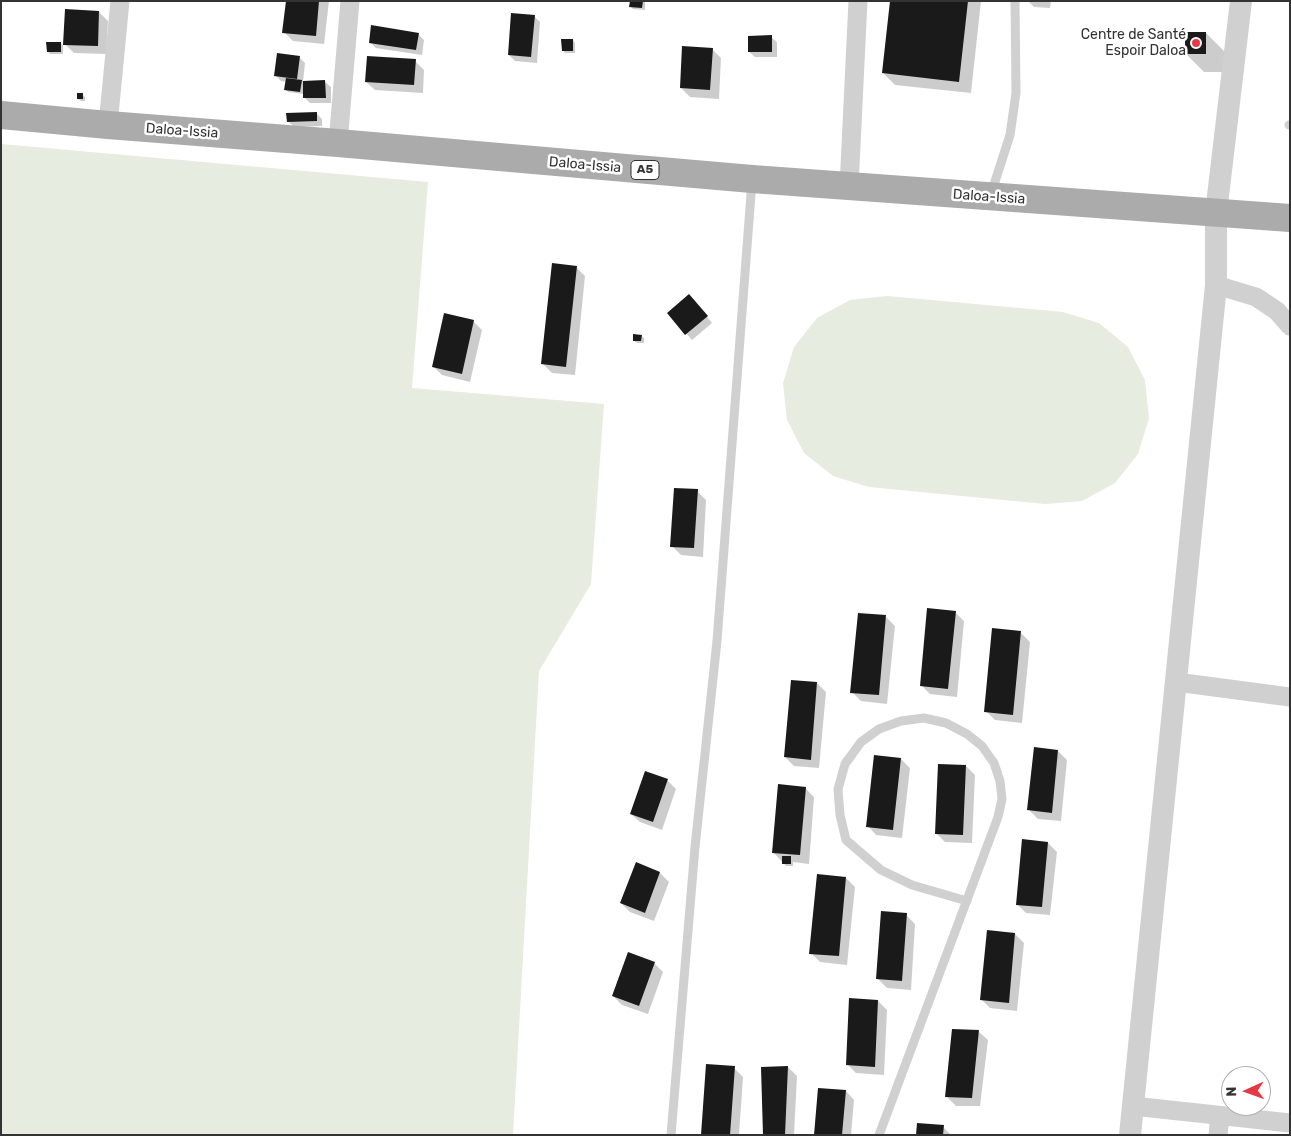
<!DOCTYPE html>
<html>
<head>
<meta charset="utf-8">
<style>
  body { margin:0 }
  #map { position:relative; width:1291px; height:1136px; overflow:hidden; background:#fff; font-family:Rubik,sans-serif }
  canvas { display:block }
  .frame { position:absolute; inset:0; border:2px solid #333; pointer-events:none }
  .north { position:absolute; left:1221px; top:1066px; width:50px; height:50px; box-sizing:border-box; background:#fff; border:1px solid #adadad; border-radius:50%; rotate:268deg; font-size:14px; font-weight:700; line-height:20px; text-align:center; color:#333 }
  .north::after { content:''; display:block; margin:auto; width:18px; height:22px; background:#e63946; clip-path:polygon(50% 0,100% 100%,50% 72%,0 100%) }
</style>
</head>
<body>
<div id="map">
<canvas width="1291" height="1136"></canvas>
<div class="frame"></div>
<div class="north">N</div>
</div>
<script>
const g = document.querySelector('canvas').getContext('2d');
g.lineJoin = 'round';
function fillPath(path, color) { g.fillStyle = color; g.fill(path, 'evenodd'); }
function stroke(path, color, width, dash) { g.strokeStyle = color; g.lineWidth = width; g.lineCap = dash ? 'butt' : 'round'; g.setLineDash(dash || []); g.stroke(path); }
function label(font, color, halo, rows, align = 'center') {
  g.font = font + ' Rubik,sans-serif'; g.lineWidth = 5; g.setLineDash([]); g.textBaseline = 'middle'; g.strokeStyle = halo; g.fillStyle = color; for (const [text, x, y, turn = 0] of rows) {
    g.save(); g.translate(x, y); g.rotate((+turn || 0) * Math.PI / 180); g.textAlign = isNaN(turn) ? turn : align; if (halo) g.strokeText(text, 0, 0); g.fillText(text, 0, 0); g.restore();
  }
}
fillPath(new Path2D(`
  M 1,144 L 428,182 L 412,388 L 604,404 L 591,584 L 539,671 L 513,1135 L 1,1135 Z
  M 887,296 L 1063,312 L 1099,323 L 1128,347 L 1145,380 L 1149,418 L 1138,454 L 1115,483 L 1082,501 L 1045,504 L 869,487 L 833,476 L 804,453 L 787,420 L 783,383 L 794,347 L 817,318 L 850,300 Z`), '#e6ecdf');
fillPath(new Path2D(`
  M 287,1 L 329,1 L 324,44 L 293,41 L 284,32 Z
  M 631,1 L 645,1 L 645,10 L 633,9 L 630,6 Z
  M 891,1 L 981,1 L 971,93 L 895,85 L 883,73 Z
  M 1028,1 L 1051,1 L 1050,8 L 1034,7 Z
  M 99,12 L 108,21 L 106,54 L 74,53 L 65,44 Z
  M 534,16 L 540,22 L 537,63 L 515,61 L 509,55 Z
  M 1206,33 L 1224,51 L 1224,72 L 1204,72 L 1186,54 Z
  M 418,34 L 424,40 L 422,55 L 376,48 L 370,42 Z
  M 771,37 L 777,42 L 777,57 L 755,57 L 749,52 Z
  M 573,40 L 575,43 L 575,53 L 565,53 L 563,50 Z
  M 61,43 L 63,46 L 63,54 L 50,54 L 48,52 Z
  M 712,49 L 721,58 L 719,99 L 690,97 L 681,88 Z
  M 299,57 L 305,63 L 303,82 L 325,82 L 331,87 L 331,103 L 310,103 L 304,97 L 304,94 L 288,92 L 286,90 L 287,82 L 281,81 L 275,75 Z
  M 415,61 L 424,70 L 423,93 L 375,90 L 366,82 Z
  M 82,94 L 85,97 L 85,101 L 81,101 L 78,99 Z
  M 316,113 L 322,119 L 322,126 L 294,127 L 288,121 Z
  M 576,267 L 585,276 L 575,375 L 552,373 L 543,364 Z
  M 695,302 L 712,323 L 692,340 L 669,314 Z
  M 473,321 L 482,330 L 470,382 L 442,375 L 433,366 Z
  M 641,336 L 644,338 L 644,343 L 637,343 L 634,341 Z
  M 697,491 L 706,500 L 703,557 L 681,555 L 672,546 Z
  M 955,612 L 964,621 L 957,697 L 930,694 L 921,685 Z
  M 886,617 L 895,626 L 887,704 L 861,701 L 852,692 Z
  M 1021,633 L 1030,642 L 1022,723 L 995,720 L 986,711 Z
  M 817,683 L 826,692 L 819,768 L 794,766 L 785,757 Z
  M 1058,751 L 1067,760 L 1061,821 L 1038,819 L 1029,810 Z
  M 901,759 L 910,768 L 902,838 L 876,835 L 868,826 Z
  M 966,766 L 975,775 L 972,843 L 945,842 L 936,833 Z
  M 667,780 L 676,789 L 662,830 L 640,822 L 631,814 Z
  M 805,788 L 814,797 L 809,864 L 793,862 L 793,866 L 786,866 L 773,852 Z
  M 1048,843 L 1057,852 L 1050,915 L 1026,913 L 1017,904 Z
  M 660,873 L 669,882 L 654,921 L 630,912 L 621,903 Z
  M 846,878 L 855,887 L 847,965 L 820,962 L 811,953 Z
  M 906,915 L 915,924 L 911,990 L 887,988 L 878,979 Z
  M 988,932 L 1015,934 L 1024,943 L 1017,1011 L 990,1008 L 981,999 Z
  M 654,963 L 663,972 L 648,1014 L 622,1005 L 613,996 Z
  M 878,1001 L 887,1010 L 884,1075 L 856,1073 L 847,1064 Z
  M 979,1032 L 988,1040 L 980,1106 L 956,1106 L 947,1097 Z
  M 788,1067 L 797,1076 L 794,1135 L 765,1135 Z
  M 734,1068 L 743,1077 L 739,1135 L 702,1135 Z
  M 846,1091 L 854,1100 L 851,1135 L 815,1135 Z
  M 943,1127 L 951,1135 L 918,1135 Z`), '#0003');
fillPath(new Path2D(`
  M 286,1 L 319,1 L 316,36 L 282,33 Z
  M 630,1 L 643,1 L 642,8 L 629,7 Z
  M 890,1 L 968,1 L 959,82 L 882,73 Z
  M 65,9 L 99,11 L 98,46 L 63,45 Z
  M 511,13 L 535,15 L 531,57 L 508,55 Z
  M 371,25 L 419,33 L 416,50 L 369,43 Z
  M 1185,32 L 1206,32 L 1206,54 L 1185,54 Z
  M 772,35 L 772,52 L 748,52 L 748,36 Z
  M 561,39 L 573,39 L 573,51 L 562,51 Z
  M 46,42 L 61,42 L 61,52 L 47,52 Z
  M 682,46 L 713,48 L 710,90 L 680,88 Z
  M 277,53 L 300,56 L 297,79 L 274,76 Z
  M 367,56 L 416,59 L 414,85 L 365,82 Z
  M 286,78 L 302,80 L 300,92 L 284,90 Z
  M 325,80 L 326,98 L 303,98 L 303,81 Z
  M 77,93 L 83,93 L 83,99 L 77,99 Z
  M 317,112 L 317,121 L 287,122 L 286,113 Z
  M 552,263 L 577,266 L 566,367 L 541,364 Z
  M 689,294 L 708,316 L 685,335 L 667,313 Z
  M 444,313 L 474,320 L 462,374 L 432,367 Z
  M 633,334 L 642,335 L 641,341 L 633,341 Z
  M 674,488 L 698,489 L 694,548 L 670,547 Z
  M 927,608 L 956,611 L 948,689 L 920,686 Z
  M 858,613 L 886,615 L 879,695 L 850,693 Z
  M 992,628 L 1021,631 L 1013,715 L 984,712 Z
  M 791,680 L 817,682 L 811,760 L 784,757 Z
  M 1034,747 L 1058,750 L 1052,813 L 1027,810 Z
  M 874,755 L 901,758 L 893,830 L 866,827 Z
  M 938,764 L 966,765 L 963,835 L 935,834 Z
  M 645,771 L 668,779 L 653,822 L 630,814 Z
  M 778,784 L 806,787 L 800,855 L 772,853 Z
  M 1022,839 L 1048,842 L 1042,907 L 1016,905 Z
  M 782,856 L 791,856 L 791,864 L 782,864 Z
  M 636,862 L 660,872 L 645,913 L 620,903 Z
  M 817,874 L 846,877 L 839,956 L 809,954 Z
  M 881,911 L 907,913 L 902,981 L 876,979 Z
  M 987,930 L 1015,933 L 1009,1003 L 980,1000 Z
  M 628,952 L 655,962 L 639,1006 L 612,996 Z
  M 849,998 L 878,1000 L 875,1067 L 846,1065 Z
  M 952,1029 L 979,1030 L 972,1098 L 945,1097 Z
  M 706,1064 L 735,1066 L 730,1135 L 701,1135 Z
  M 788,1066 L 785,1135 L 763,1135 L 761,1067 Z
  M 818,1088 L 846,1090 L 842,1135 L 814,1135 Z
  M 917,1123 L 944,1125 L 943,1135 L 916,1135 Z`), '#1a1a1a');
stroke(new Path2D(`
  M 1289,125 L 1290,125
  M 991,194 L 1010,135 L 1016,93 L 1015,1
  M 671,1135 L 695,847 L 717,641 L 752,181
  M 879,1135 L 998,817 L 1002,799 L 1000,781 L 994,763 L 982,746 L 967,734 L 946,723 L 924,718 L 901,721 L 879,729 L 861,742 L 845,764 L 838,789 L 840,815 L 846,840 L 881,870 L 912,885 L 967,901`), '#d0d0d0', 9);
stroke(new Path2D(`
  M 108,125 L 120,1
  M 338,143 L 350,1
  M 849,187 L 858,1
  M 1216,285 L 1256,297 L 1277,311 L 1290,326
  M 1176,682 L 1290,697
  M 1133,1106 L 1290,1123
  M 1218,1135 L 1220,1116`), '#d0d0d0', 19);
stroke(new Path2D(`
  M 1130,1135 L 1216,285 L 1216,213 L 1241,1`), '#d0d0d0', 22);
stroke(new Path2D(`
  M 1,115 L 108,125 L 338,143 L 752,179 L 1290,218`), '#ababab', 28);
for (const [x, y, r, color] of [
  [1196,43,5,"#e63946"]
]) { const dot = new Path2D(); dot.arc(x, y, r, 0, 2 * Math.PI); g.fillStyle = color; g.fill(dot); stroke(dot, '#fff', 2); }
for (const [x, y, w] of [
  [645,170,28]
]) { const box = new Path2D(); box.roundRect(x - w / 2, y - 9.5, w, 19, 4); g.fillStyle = '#fff'; g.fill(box); stroke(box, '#333', 1); }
label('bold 12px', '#333', null, [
  ["A5",645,170]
]);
label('14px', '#333', '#fff', [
  ["Centre de Santé",1186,35],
  ["Espoir Daloa",1186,51]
], 'right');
label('14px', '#333', '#fff', [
  ["Daloa-Issia",182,131,4],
  ["Daloa-Issia",585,165,5],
  ["Daloa-Issia",989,197,4]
]);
</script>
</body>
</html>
